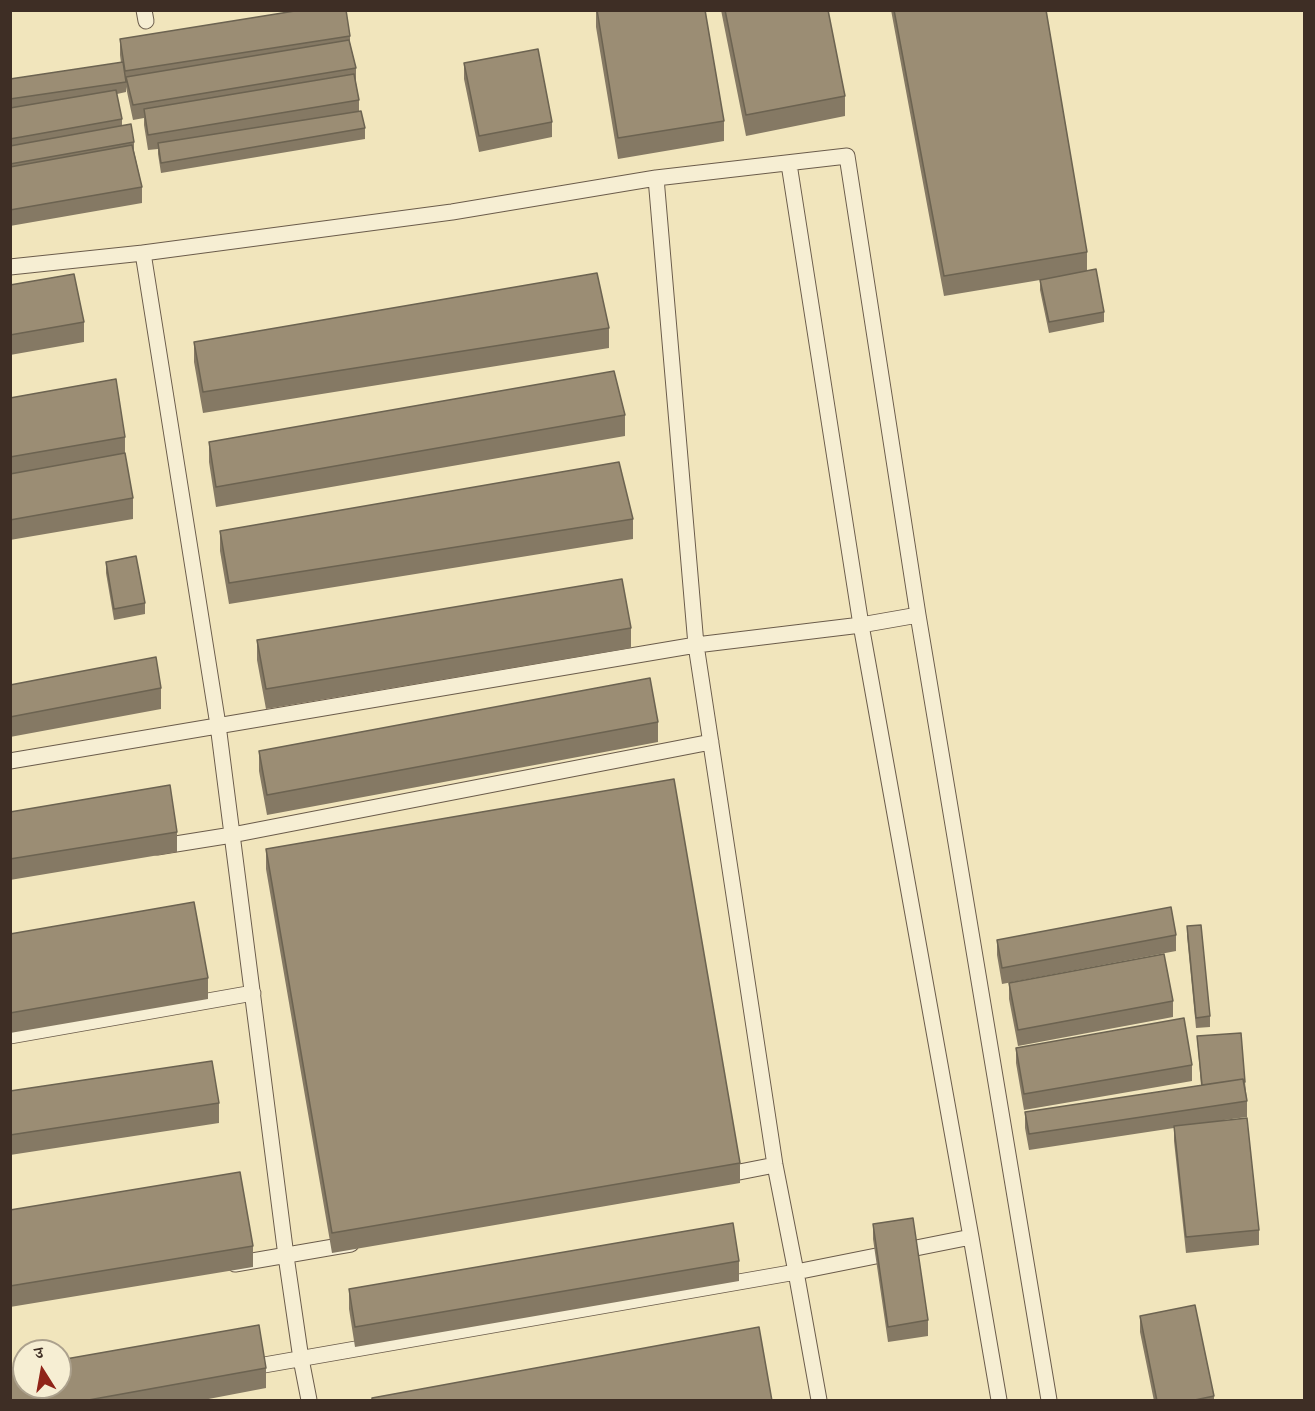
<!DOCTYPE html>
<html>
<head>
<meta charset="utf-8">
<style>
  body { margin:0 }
  #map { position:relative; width:1315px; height:1411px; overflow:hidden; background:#f1e5bc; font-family:Alegreya,"Noto Serif Devanagari",serif }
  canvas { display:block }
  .frame { position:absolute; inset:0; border:12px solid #3e2e25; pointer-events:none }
  .north { position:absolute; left:12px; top:1339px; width:60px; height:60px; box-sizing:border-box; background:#f6eed3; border:2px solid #aca18d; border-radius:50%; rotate:349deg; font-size:16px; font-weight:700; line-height:24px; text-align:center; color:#3e2e25 }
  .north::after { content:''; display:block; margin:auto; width:21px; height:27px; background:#8f2418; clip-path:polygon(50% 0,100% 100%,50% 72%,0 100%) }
</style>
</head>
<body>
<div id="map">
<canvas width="1315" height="1411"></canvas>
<div class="frame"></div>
<div class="north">उ</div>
</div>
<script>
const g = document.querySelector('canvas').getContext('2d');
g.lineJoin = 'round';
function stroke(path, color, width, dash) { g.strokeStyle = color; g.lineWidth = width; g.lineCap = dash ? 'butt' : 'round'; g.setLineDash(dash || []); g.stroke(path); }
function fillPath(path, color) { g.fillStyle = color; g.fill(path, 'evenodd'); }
const lane = new Path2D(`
  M 144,10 L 146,21
  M 789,164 L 861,625 L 971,1237 L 999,1400
  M 656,178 L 696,645 L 775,1165 L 796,1272 L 819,1400
  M 143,253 L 218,725 L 286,1256 L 301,1359 L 309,1400
  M 10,267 L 143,253 L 452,212 L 656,178 L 847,156 L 918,615 L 1049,1400
  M 10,761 L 696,645 L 861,625 L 918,615
  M 157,847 L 232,835 L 711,742
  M 10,1036 L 253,993
  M 719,1176 L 775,1165
  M 235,1264 L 351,1244
  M 247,1368 L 796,1272 L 971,1237`);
stroke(lane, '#6b5c4b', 17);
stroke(lane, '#f6eed3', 15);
fillPath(new Path2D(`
  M 596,10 L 705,10 L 724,121 L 724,141 L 618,159 L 596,27 Z
  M 721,10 L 828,10 L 845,96 L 845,116 L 746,136 Z
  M 891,10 L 1046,10 L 1087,252 L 1087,271 L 1104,312 L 1104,322 L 1049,333 L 1040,290 L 1040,280 L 944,296 Z
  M 350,36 L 350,43 L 356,68 L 356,83 L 359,100 L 359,111 L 365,128 L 365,139 L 161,173 L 158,154 L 158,149 L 148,150 L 144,125 L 144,118 L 133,120 L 126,87 L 126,92 L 117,94 L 122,119 L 122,126 L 134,142 L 134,151 L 142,187 L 142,203 L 10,226 L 10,79 L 121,63 L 120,55 L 120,39 Z
  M 464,63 L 552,122 L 552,137 L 479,152 L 464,79 Z
  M 10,285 L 84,322 L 84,342 L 10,355 Z
  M 609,328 L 609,348 L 203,413 L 194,362 L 194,342 Z
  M 10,398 L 125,437 L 125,456 L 133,498 L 133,519 L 10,540 Z
  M 625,415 L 625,436 L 216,507 L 209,462 L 209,442 Z
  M 633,519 L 633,539 L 229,604 L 220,551 L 220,531 Z
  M 106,562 L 145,603 L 145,614 L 114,620 L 106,573 Z
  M 631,628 L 631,648 L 266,709 L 257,660 L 257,640 Z
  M 10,685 L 161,688 L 161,709 L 10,737 Z
  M 658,722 L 658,742 L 267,815 L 259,771 L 259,751 Z
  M 10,812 L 177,832 L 177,852 L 10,880 Z
  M 266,849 L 740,1163 L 740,1183 L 332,1253 L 266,869 Z
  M 1187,926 L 1210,1016 L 1210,1027 L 1196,1028 L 1187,936 Z
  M 10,934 L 208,978 L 208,999 L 10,1033 Z
  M 1176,935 L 1176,951 L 1002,984 L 997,955 L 997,940 Z
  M 1009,983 L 1173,1001 L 1173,1017 L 1018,1046 L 1009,999 Z
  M 1197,1036 L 1245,1082 L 1247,1101 L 1247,1117 L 1224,1120 L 1259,1230 L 1259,1245 L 1186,1253 L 1174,1141 L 1174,1128 L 1029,1150 L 1025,1128 L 1025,1112 L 1201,1086 Z
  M 1016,1048 L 1192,1065 L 1192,1081 L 1024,1110 L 1016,1063 Z
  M 10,1091 L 219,1103 L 219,1123 L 10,1155 Z
  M 10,1210 L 253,1246 L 253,1267 L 10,1307 Z
  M 873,1224 L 928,1320 L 928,1336 L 888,1342 L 873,1239 Z
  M 739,1261 L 739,1281 L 355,1347 L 349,1309 L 349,1289 Z
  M 1140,1316 L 1214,1396 L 1214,1401 L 1154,1401 L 1140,1332 Z
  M 266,1368 L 266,1388 L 198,1401 L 10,1401 Z`), '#857964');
const building = new Path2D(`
  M 301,10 L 346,10 L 350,36 L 125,71 L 120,39 Z
  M 597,10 L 705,10 L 724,121 L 618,138 Z
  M 725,10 L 828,10 L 845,96 L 746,115 Z
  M 894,10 L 1046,10 L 1087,252 L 944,276 Z
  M 349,40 L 356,68 L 133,105 L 126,77 Z
  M 538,49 L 552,122 L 479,136 L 464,63 Z
  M 123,62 L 126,82 L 10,99 L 10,79 Z
  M 354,74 L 359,100 L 148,135 L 144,109 Z
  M 116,90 L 122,119 L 10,139 L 10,108 Z
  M 361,111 L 365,128 L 161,163 L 158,143 Z
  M 131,124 L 134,142 L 10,164 L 10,146 Z
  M 132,145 L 142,187 L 10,210 L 10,167 Z
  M 1096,269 L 1104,312 L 1049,322 L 1040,280 Z
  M 597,273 L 609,328 L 203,392 L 194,342 Z
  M 74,274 L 84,322 L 10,335 L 10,285 Z
  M 614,371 L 625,415 L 216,487 L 209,442 Z
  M 116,379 L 125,437 L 10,457 L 10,398 Z
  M 125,453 L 133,498 L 10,520 L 10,474 Z
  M 619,462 L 633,519 L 229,583 L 220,531 Z
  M 136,556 L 145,603 L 114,609 L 106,562 Z
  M 622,579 L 631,628 L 266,689 L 257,640 Z
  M 156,657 L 161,688 L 10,717 L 10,685 Z
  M 650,678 L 658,722 L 267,795 L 259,751 Z
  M 674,779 L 740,1163 L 332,1233 L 266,849 Z
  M 170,785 L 177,832 L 10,859 L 10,812 Z
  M 194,902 L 208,978 L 10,1013 L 10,934 Z
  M 1171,907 L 1176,935 L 1002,968 L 997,940 Z
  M 1201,925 L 1210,1016 L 1196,1018 L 1187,926 Z
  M 1164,954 L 1173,1001 L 1018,1030 L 1009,983 Z
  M 1184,1018 L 1192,1065 L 1024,1094 L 1016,1048 Z
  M 1241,1033 L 1245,1082 L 1244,1082 L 1243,1079 L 1202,1085 L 1197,1036 Z
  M 212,1061 L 219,1103 L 10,1135 L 10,1091 Z
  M 1243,1079 L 1247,1101 L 1029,1134 L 1025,1112 Z
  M 1247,1118 L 1259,1230 L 1186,1237 L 1174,1126 Z
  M 240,1172 L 253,1246 L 10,1286 L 10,1210 Z
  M 913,1218 L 928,1320 L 888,1327 L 873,1224 Z
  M 733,1223 L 739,1261 L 355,1327 L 349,1289 Z
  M 1195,1305 L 1214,1396 L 1190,1401 L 1157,1401 L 1140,1316 Z
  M 259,1325 L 266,1368 L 83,1401 L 10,1401 L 10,1369 L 24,1366 L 24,1387 L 60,1387 L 60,1360 Z
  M 759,1327 L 772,1401 L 372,1401 L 372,1398 Z`);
fillPath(building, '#9b8d74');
stroke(building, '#6c6351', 1.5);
</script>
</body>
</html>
